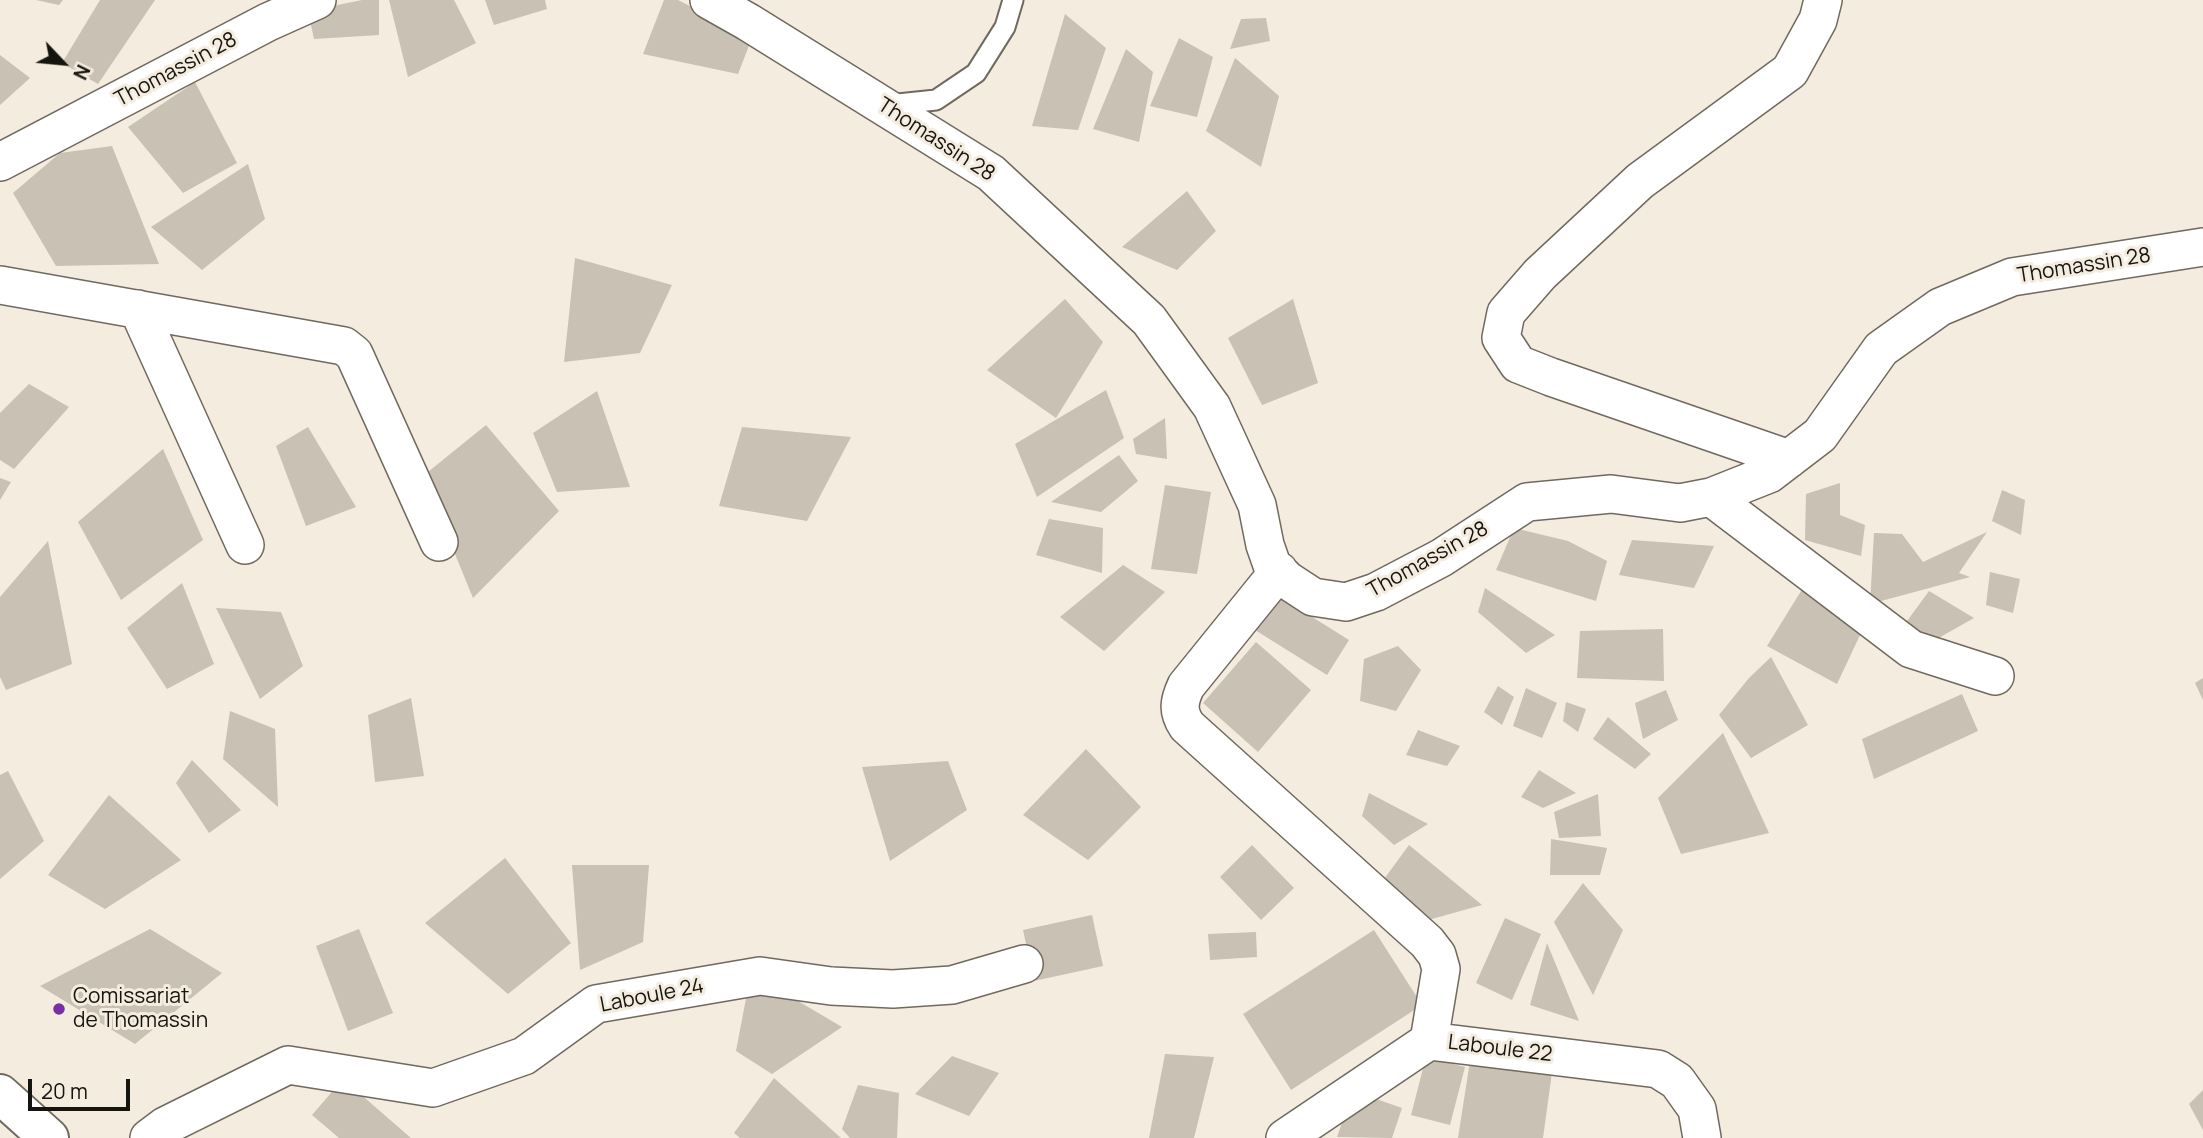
<!DOCTYPE html>
<html>
<head>
<meta charset="utf-8">
<style>
  body { margin:0 }
  #map { position:relative; width:2203px; height:1138px; overflow:hidden; background:#f4ecdf; font-family:Manrope,sans-serif }
  canvas { display:block }
  .north { position:absolute; left:28px; top:28px; width:70px; height:70px; -webkit-text-stroke:5px #f4ecdf; paint-order:stroke; rotate:116deg; font-size:19px; font-weight:700; line-height:28px; text-align:center; color:#16140f }
  .north::after { content:''; display:block; margin:auto; width:24px; height:32px; background:#16140f; clip-path:polygon(50% 0,100% 100%,50% 72%,0 100%) }
  .scale { position:absolute; left:28px; top:1079px; width:102px; height:32px; box-sizing:border-box; border:4px solid #16140f; border-top:0; padding-left:9px; font-size:21px; line-height:24px; white-space:nowrap; color:#16140f; -webkit-text-stroke:5px #f4ecdf; paint-order:stroke }
</style>
</head>
<body>
<div id="map">
<canvas width="2203" height="1138"></canvas>
<div class="north">N</div>
<div class="scale">20 m</div>
</div>
<script>
const g = document.querySelector('canvas').getContext('2d');
g.lineJoin = 'round';
function fillPath(path, color) { g.fillStyle = color; g.fill(path, 'evenodd'); }
function stroke(path, color, width, dash) { g.strokeStyle = color; g.lineWidth = width; g.lineCap = dash ? 'butt' : 'round'; g.setLineDash(dash || []); g.stroke(path); }
function label(font, color, halo, rows, align = 'center') {
  g.font = font + ' Manrope,sans-serif'; g.lineWidth = 6; g.setLineDash([]); g.textBaseline = 'middle'; g.strokeStyle = halo; g.fillStyle = color; for (const [text, x, y, turn = 0] of rows) {
    g.save(); g.translate(x, y); g.rotate((+turn || 0) * Math.PI / 180); g.textAlign = isNaN(turn) ? turn : align; if (halo) g.strokeText(text, 0, 0); g.fillText(text, 0, 0); g.restore();
  }
}
fillPath(new Path2D(`
  M 36,0 L 63,0 L 59,5 Z
  M 100,0 L 155,0 L 98,84 L 62,63 Z
  M 362,0 L 379,0 L 379,35 L 314,39 L 308,11 Z
  M 389,0 L 454,0 L 476,43 L 408,77 Z
  M 485,0 L 545,0 L 547,9 L 494,25 Z
  M 664,0 L 678,0 L 752,38 L 738,74 L 643,54 Z
  M 1065,14 L 1106,48 L 1078,130 L 1032,126 Z
  M 1266,18 L 1270,41 L 1230,49 L 1241,19 Z
  M 1179,38 L 1213,57 L 1197,117 L 1150,106 Z
  M 1126,49 L 1153,72 L 1139,142 L 1093,129 Z
  M 0,55 L 30,78 L 0,105 Z
  M 1235,58 L 1279,96 L 1261,167 L 1206,131 Z
  M 195,82 L 237,163 L 183,193 L 128,127 Z
  M 112,146 L 159,264 L 56,266 L 13,193 L 60,153 Z
  M 248,164 L 265,219 L 202,270 L 151,227 Z
  M 1187,191 L 1216,231 L 1177,270 L 1122,247 Z
  M 575,258 L 672,285 L 640,353 L 564,362 Z
  M 1065,299 L 1103,342 L 1056,418 L 987,370 Z
  M 1293,299 L 1318,383 L 1262,405 L 1228,338 Z
  M 29,384 L 69,407 L 14,469 L 0,460 L 0,413 Z
  M 1106,390 L 1124,438 L 1037,497 L 1015,444 Z
  M 597,391 L 630,487 L 557,492 L 533,433 Z
  M 1165,418 L 1167,459 L 1136,454 L 1133,439 Z
  M 486,425 L 559,511 L 473,598 L 423,476 Z
  M 308,427 L 356,507 L 306,526 L 276,446 Z
  M 742,427 L 851,437 L 807,521 L 719,506 Z
  M 163,449 L 203,540 L 121,600 L 78,522 Z
  M 1119,455 L 1138,481 L 1101,512 L 1051,502 Z
  M 0,478 L 11,482 L 0,500 Z
  M 1840,483 L 1840,515 L 1865,525 L 1861,556 L 1805,540 L 1806,494 Z
  M 1165,485 L 1211,492 L 1197,574 L 1151,569 Z
  M 2002,490 L 2025,500 L 2021,535 L 1992,521 Z
  M 1049,519 L 1103,528 L 1102,573 L 1036,555 Z
  M 1514,528 L 1568,541 L 1607,561 L 1596,601 L 1496,570 Z
  M 1987,532 L 1959,573 L 1970,577 L 1870,604 L 1874,533 L 1902,534 L 1923,562 Z
  M 1632,540 L 1714,546 L 1694,588 L 1619,575 Z
  M 48,541 L 72,664 L 6,690 L 0,677 L 0,597 Z
  M 1123,565 L 1165,592 L 1104,651 L 1060,617 Z
  M 1990,572 L 2020,579 L 2013,613 L 1986,605 Z
  M 182,583 L 214,664 L 167,689 L 127,628 Z
  M 1806,583 L 1861,633 L 1837,684 L 1767,646 Z
  M 1485,588 L 1555,635 L 1526,653 L 1478,612 Z
  M 1929,591 L 1974,618 L 1935,640 L 1888,647 Z
  M 1277,595 L 1349,640 L 1327,675 L 1255,630 Z
  M 216,608 L 281,612 L 303,666 L 260,699 Z
  M 1663,629 L 1664,681 L 1577,678 L 1580,631 Z
  M 1256,642 L 1311,690 L 1258,752 L 1203,703 Z
  M 1398,646 L 1421,670 L 1396,711 L 1360,701 L 1364,659 Z
  M 1771,657 L 1808,725 L 1751,758 L 1719,715 L 1749,678 Z
  M 2203,678 L 2203,700 L 2195,683 Z
  M 1498,686 L 1514,697 L 1502,725 L 1484,712 Z
  M 1526,688 L 1557,703 L 1542,738 L 1513,726 Z
  M 1666,690 L 1678,720 L 1643,739 L 1635,703 Z
  M 1962,694 L 1978,731 L 1874,779 L 1862,739 Z
  M 411,698 L 424,776 L 375,782 L 368,715 Z
  M 1566,702 L 1586,709 L 1578,732 L 1563,721 Z
  M 230,711 L 275,729 L 278,807 L 223,759 Z
  M 1608,717 L 1651,754 L 1635,769 L 1593,739 Z
  M 1418,730 L 1460,746 L 1447,766 L 1406,755 Z
  M 1723,733 L 1769,833 L 1681,854 L 1658,798 Z
  M 1086,749 L 1141,807 L 1088,860 L 1023,815 Z
  M 192,760 L 241,810 L 209,833 L 176,783 Z
  M 948,761 L 967,810 L 890,861 L 862,767 Z
  M 1539,770 L 1576,793 L 1543,808 L 1521,797 Z
  M 8,771 L 44,841 L 0,879 L 0,775 Z
  M 1369,793 L 1428,824 L 1394,845 L 1362,816 Z
  M 1598,794 L 1601,836 L 1559,838 L 1554,812 Z
  M 109,795 L 181,860 L 105,909 L 48,875 Z
  M 1551,839 L 1607,848 L 1600,875 L 1550,875 Z
  M 1252,845 L 1294,888 L 1261,920 L 1220,877 Z
  M 1409,845 L 1482,905 L 1421,922 L 1376,890 Z
  M 505,858 L 571,943 L 508,994 L 425,923 Z
  M 572,865 L 649,865 L 643,942 L 580,970 Z
  M 1583,883 L 1623,930 L 1593,995 L 1554,922 Z
  M 1092,915 L 1103,966 L 1034,981 L 1023,930 Z
  M 1505,918 L 1541,934 L 1512,1000 L 1476,983 Z
  M 150,929 L 222,973 L 135,1044 L 40,986 Z
  M 359,929 L 393,1013 L 348,1031 L 316,946 Z
  M 1374,930 L 1422,1005 L 1291,1090 L 1243,1014 Z
  M 1256,932 L 1257,957 L 1210,960 L 1208,934 Z
  M 1547,943 L 1579,1021 L 1530,1005 Z
  M 764,981 L 842,1027 L 772,1074 L 736,1051 L 747,993 Z
  M 1472,1048 L 1553,1065 L 1543,1138 L 1458,1138 Z
  M 1165,1054 L 1214,1057 L 1194,1138 L 1149,1138 Z
  M 952,1056 L 999,1073 L 969,1116 L 915,1094 Z
  M 1426,1057 L 1465,1067 L 1450,1125 L 1411,1115 Z
  M 774,1078 L 841,1138 L 740,1138 L 734,1133 Z
  M 343,1079 L 411,1138 L 339,1138 L 312,1115 Z
  M 858,1085 L 899,1093 L 897,1138 L 850,1138 L 842,1129 Z
  M 2203,1090 L 2203,1130 L 2189,1104 Z
  M 1353,1091 L 1402,1108 L 1392,1138 L 1337,1137 Z`), '#c8c1b4');
const service = new Path2D(`
  M 888,105 L 936,100 L 976,73 L 1005,27 L 1013,0`);
const minor = new Path2D(`
  M 709,0 L 748,22 L 991,173 L 1149,320 L 1212,407 L 1257,505 L 1265,545 L 1272,565 L 1287,580 L 1313,597 L 1346,602 L 1376,592 L 1441,558 L 1527,502 L 1611,494 L 1680,503 L 1711,497 L 1769,474 L 1820,435 L 1881,349 L 1940,307 L 2012,277 L 2203,247
  M 0,162 L 268,22 L 317,0
  M 0,285 L 344,346 L 354,354 L 439,542
  M 138,309 L 245,545
  M 1789,459 L 1551,377 L 1518,364 L 1501,338 L 1506,313 L 1540,274 L 1640,181 L 1790,71 L 1818,20 L 1823,0
  M 1711,497 L 1911,649 L 1995,676
  M 1279,571 L 1186,686 C 1179,701 1177,711 1187,726 L 1427,942 L 1437,955 L 1441,969 L 1429,1041
  M 149,1138 L 165,1126 L 288,1065 L 433,1088 L 524,1056 L 596,1004 L 760,976 L 831,986 L 893,989 L 952,985 L 1024,964
  M 1285,1138 L 1429,1041 L 1658,1069 L 1677,1081 L 1697,1109 L 1702,1138`);
const secondary = new Path2D(`
  M 0,1094 L 49,1138`);
stroke(service, '#70695e', 23);
stroke(minor, '#70695e', 40);
stroke(secondary, '#70695e', 42);
stroke(service, '#fff', 19);
stroke(minor, '#fff', 37);
stroke(secondary, '#fff', 38);
for (const [x, y, r, color] of [
  [59,1009,7,"#782fa1"]
]) { const dot = new Path2D(); dot.arc(x, y, r, 0, 2 * Math.PI); g.fillStyle = color; g.fill(dot); stroke(dot, '#f4ecdf', 2.5); }
label('21px', '#16140f', '#f4ecdf', [
  ["Thomassin 28",176,70,-28],
  ["Thomassin 28",936,140,33],
  ["Thomassin 28",2084,266,-9],
  ["Thomassin 28",1428,560,-29],
  ["Laboule 24",652,996,-11],
  ["Laboule 22",1500,1049,7]
]);
label('21px', '#16140f', '#f4ecdf', [
  ["Comissariat",73,997],
  ["de Thomassin",73,1021]
], 'left');
</script>
</body>
</html>
